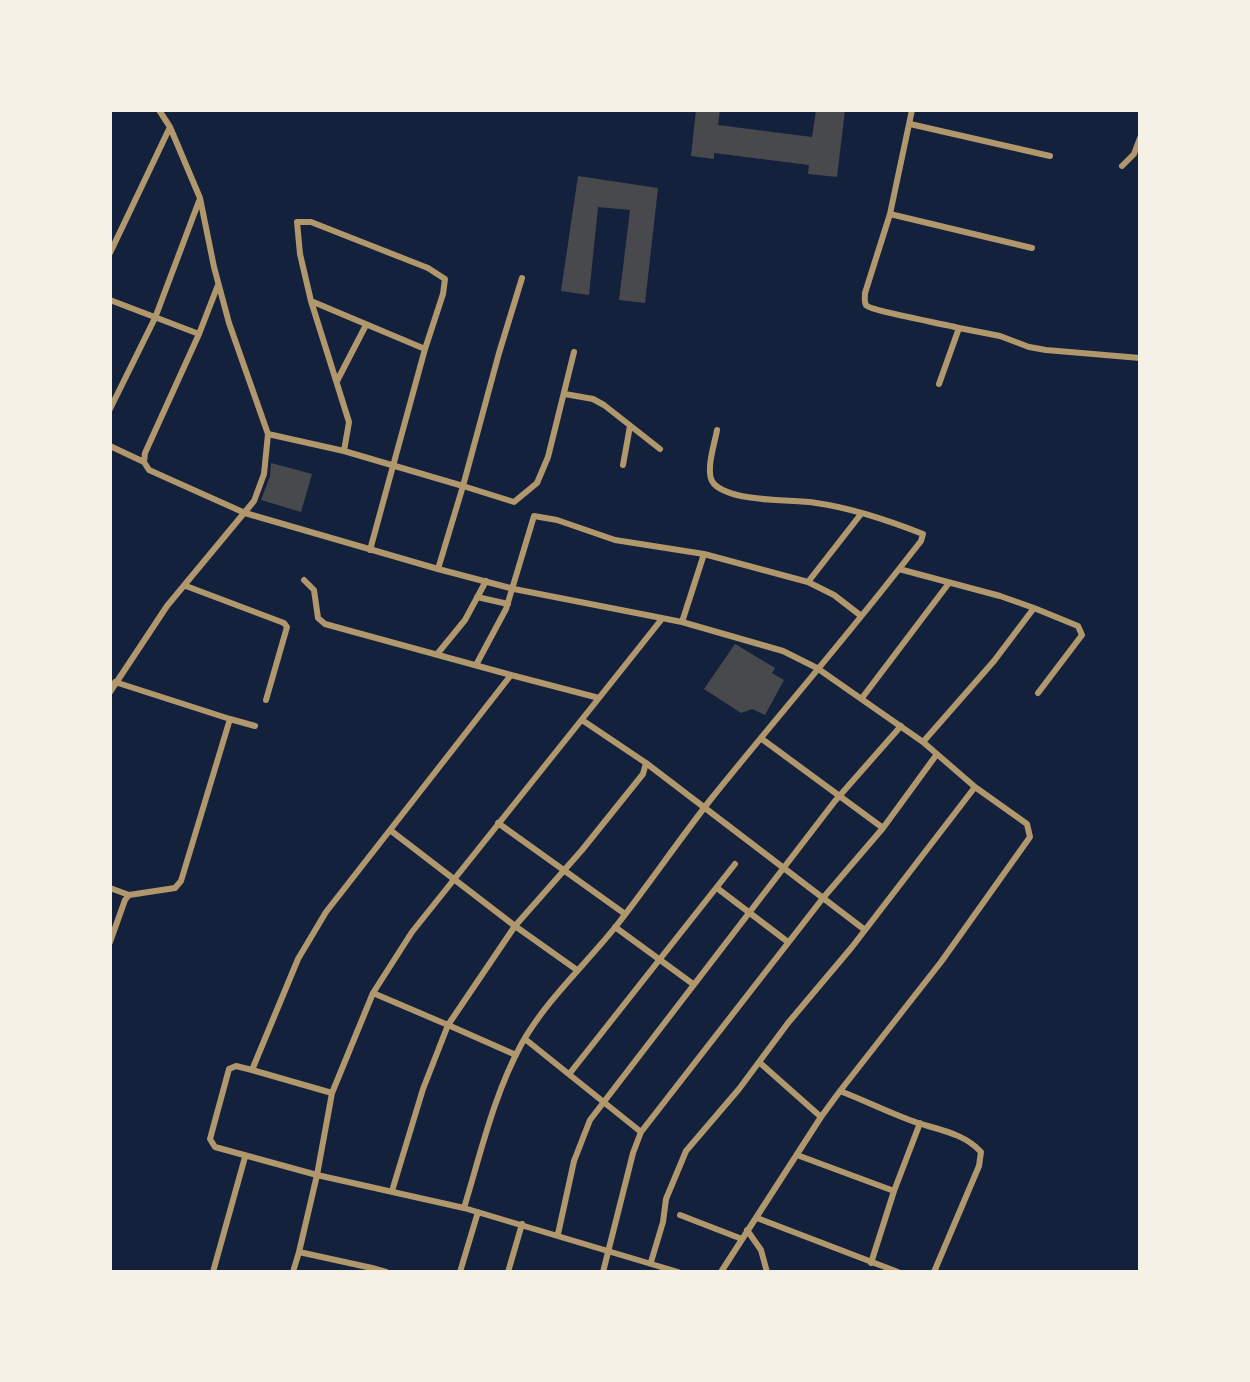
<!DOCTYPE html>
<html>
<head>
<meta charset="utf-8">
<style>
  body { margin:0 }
  #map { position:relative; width:1250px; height:1382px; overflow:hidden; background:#14213d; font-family:Rubik,sans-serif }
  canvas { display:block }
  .frame { position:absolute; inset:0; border:112px solid #f6f1e7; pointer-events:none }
</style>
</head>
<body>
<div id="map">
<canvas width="1250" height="1382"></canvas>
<div class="frame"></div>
</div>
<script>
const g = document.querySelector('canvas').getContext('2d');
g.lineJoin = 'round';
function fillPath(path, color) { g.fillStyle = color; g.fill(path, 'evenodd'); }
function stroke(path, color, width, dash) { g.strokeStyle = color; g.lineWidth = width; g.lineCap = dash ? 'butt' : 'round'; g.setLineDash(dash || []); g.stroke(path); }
fillPath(new Path2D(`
  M 696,110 L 720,110 L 718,125 L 812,137 L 816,110 L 845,110 L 837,177 L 808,174 L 809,165 L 714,153 L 714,159 L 691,156 Z
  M 578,176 L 658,188 L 645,303 L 619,300 L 630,210 L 598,207 L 589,295 L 561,291 Z
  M 271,463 L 312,474 L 301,512 L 261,500 L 270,476 Z
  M 735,644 L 775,668 L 772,673 L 784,680 L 765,715 L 752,709 L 741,713 L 704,689 Z`), '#48494c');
stroke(new Path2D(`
  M 912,110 L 890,214 L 865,293 C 865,297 864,302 866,305 C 870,311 945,324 959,328 L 939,384
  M 910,124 L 1050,156
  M 1122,166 L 1134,154 L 1140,138
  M 890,214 L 1032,248
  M 110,253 L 170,127
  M 110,300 L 199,334 L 218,285
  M 311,301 L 349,422 L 344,451 L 463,486 L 499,353 L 522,278
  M 959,328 L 1000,336 L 1029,347 L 1046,350 L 1140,358
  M 199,334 L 145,453 L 144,462 L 149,470 L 245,513 L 438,569 L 514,589 L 682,622 L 783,651 L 817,668 L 923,742 L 994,661 L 1034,608 L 1000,596 L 899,569 C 838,647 773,722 711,799 C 679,840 649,884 617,925 C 586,964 547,999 522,1043 C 494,1094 481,1152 464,1208
  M 337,381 L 366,325
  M 565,394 L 593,399 L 604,405 L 660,449
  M 110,409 L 155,318 L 199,201
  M 717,430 C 715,443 704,473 714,484 C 734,503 791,499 816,503 C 852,508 890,521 923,534 L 921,541 L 899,569
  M 268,434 L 344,451
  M 110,446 L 144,462
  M 623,465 L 630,426
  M 370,550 L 425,349 L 443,294 L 445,279 L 428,268 L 311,222 L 297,222 L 300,254 L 311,301 L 425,349
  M 438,569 L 463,486 L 514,502 L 537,483 L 548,457 L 574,352
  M 808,582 L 861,514
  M 186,586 L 284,623 L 287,627 L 266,700
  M 477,597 L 508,604
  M 1034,608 L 1078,626 L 1082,635 L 1038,693
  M 682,622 L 704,554
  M 438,653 L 465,620 L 486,581
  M 476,665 L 506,609 L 534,516 L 557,520 L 615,540 L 704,554 L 808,582 L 834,595 L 860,615
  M 110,692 L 167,606 L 254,501 L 264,474 L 268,434 L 229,323 L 214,267 L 200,198 L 170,127 L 159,110
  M 599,698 L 661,620
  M 862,698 L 949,583
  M 230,719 L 255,726
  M 582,720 L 646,763 L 865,930
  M 762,739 L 883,828
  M 498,823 L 625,914
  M 390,830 L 515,926 L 448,1025 L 516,1055
  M 110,888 L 129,895
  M 717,888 L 788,942
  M 615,927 L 693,984
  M 110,942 L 125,900 L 129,895 L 175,888 L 181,881 L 230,719 L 115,682
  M 577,970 L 515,926 L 582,850 L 643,774 L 646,763
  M 373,993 L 448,1025 L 423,1089 L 392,1191
  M 525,1039 L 641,1132
  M 759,1062 L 821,1117
  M 252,1070 L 236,1066 L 229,1069 L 210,1139 L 215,1147 L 317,1175 L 332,1093 L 252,1070 L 298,959 L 326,912 L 511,675 L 325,624 L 318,618 L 314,590 L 304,580
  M 570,1073 L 735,864
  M 840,1091 L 941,962 L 1030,837 L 1027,824 L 975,787
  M 332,1093 L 373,993 L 412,932 L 599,698 L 511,675
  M 797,1155 L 894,1191
  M 680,1215 L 742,1239
  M 757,1218 L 898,1272
  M 747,1230 L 761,1250 L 767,1272
  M 558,1234 L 574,1161 L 590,1120 L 835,801 L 901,726
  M 651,1262 L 663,1222 L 666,1199 L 686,1151 L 739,1089 L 788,1023 L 852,947 L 975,787 L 923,742
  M 871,1263 L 894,1191 L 920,1123
  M 372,1268 L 386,1272
  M 213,1272 L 245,1157
  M 293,1272 L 299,1252
  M 371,1272 L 372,1268 L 299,1252 L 317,1175 L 464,1208 L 678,1272
  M 460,1272 L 478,1212
  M 508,1272 L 522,1224
  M 603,1272 L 633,1153 L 641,1132 L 823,898 L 883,828 L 937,754
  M 721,1272 L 821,1117 L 840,1091 C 866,1101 892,1114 918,1123 C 940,1130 965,1134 981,1152 L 979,1166 L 934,1272`), '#b1986c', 6);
</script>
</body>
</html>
